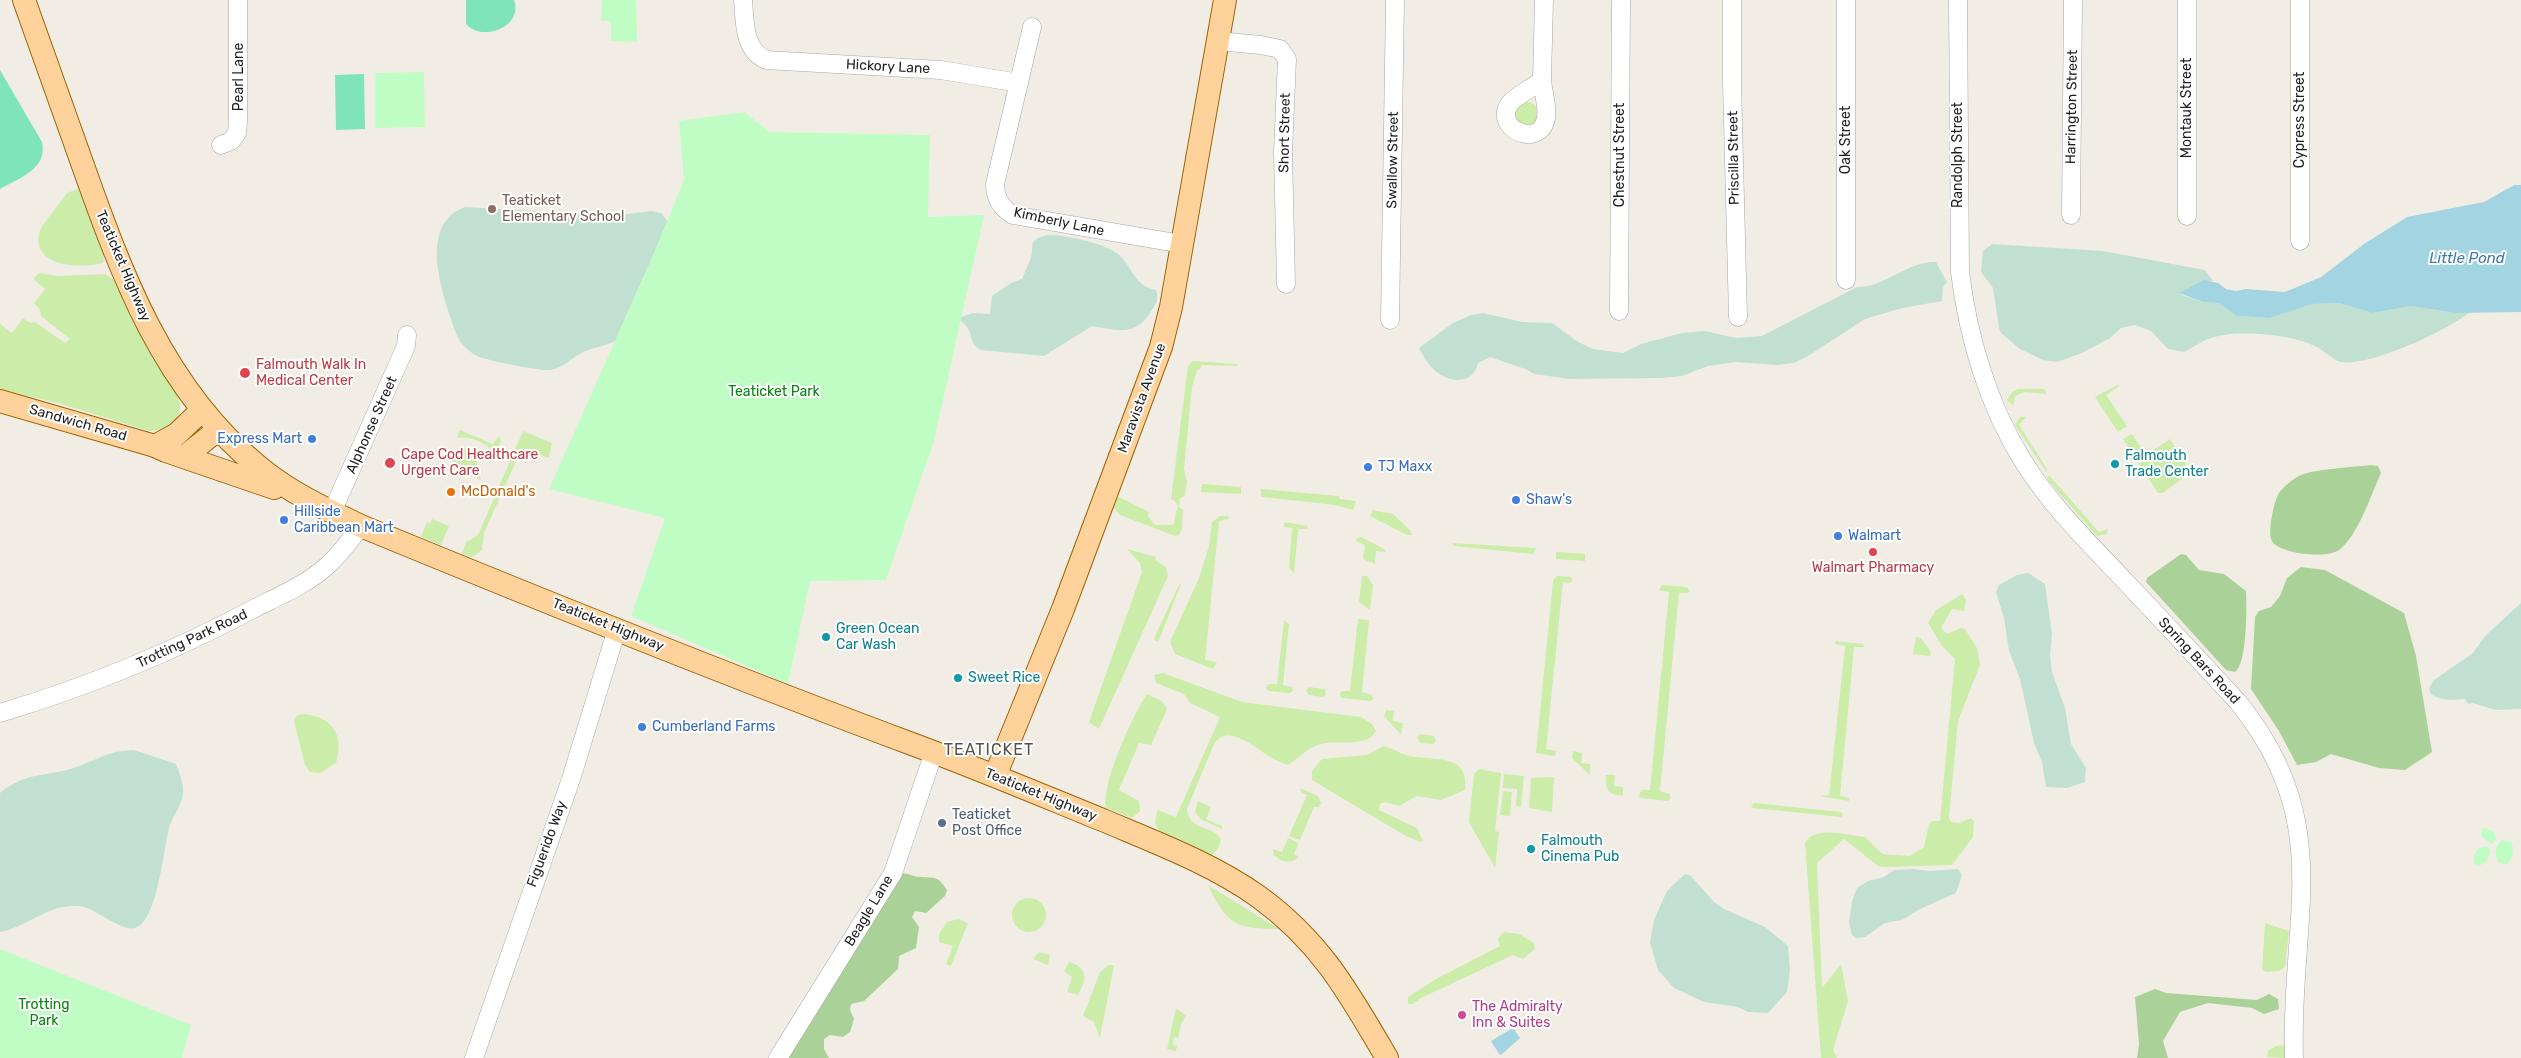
<!DOCTYPE html>
<html>
<head>
<meta charset="utf-8">
<style>
  body { margin:0 }
  canvas { display:block; background:#f1ede5 }
</style>
</head>
<body>
<canvas width="2521" height="1058"></canvas>
<script>
const g = document.querySelector('canvas').getContext('2d');
g.lineJoin = 'round';
function fillPath(path, color) { g.fillStyle = color; g.fill(path, 'evenodd'); }
function stroke(path, color, width, dash) { g.strokeStyle = color; g.lineWidth = width; g.lineCap = dash ? 'butt' : 'round'; g.setLineDash(dash || []); g.stroke(path); }
function label(font, color, halo, rows, align = 'center') {
  g.font = font + ' Rubik,sans-serif'; g.lineWidth = 4; g.setLineDash([]); g.textBaseline = 'middle'; g.strokeStyle = halo; g.fillStyle = color; for (const [text, x, y, turn = 0] of rows) {
    g.save(); g.translate(x, y); g.rotate((+turn || 0) * Math.PI / 180); g.textAlign = isNaN(turn) ? turn : align; if (halo) g.strokeText(text, 0, 0); g.fillText(text, 0, 0); g.restore();
  }
}
fillPath(new Path2D(`
  M 1523,102 C 1539,101 1539,112 1536,125 L 1519,127 L 1513,111 Z
  M 78,189 L 81,191 L 104,255 L 103,263 C 77,270 24,265 42,226 L 67,193 Z
  M 39,273 L 58,276 L 105,274 L 115,281 C 127,307 139,333 152,358 C 161,372 178,388 180,405 C 182,422 165,431 149,431 L 58,403 L 0,390 L 0,324 L 12,333 L 23,318 L 30,323 L 35,322 L 65,343 L 70,339 L 41,316 L 40,310 L 34,303 L 45,289 L 33,279 Z
  M 1193,361 L 1237,364 L 1237,366 L 1202,365 L 1200,369 L 1197,370 L 1192,387 L 1184,469 L 1187,482 L 1185,496 L 1180,498 L 1179,507 L 1183,510 L 1182,529 L 1179,535 L 1175,536 L 1120,515 L 1111,505 L 1113,494 L 1149,512 L 1148,516 L 1155,525 L 1173,525 L 1178,506 L 1175,501 L 1171,499 L 1188,366 Z
  M 2119,384 L 2118,387 L 2106,395 L 2127,426 L 2118,432 L 2095,397 Z
  M 2018,389 L 2044,389 L 2047,394 L 2025,392 L 2015,396 L 2013,406 L 2007,400 L 2012,392 Z
  M 2020,417 L 2026,417 L 2019,425 L 2047,469 L 2047,473 L 2015,425 Z
  M 460,430 L 493,444 L 499,436 L 501,440 L 496,453 C 487,445 473,435 458,438 L 457,435 Z
  M 523,431 L 552,443 L 549,458 L 522,448 L 484,533 L 482,550 L 473,557 L 462,554 L 466,542 L 478,535 Z
  M 2132,434 L 2146,455 L 2170,439 L 2186,464 L 2184,477 L 2163,493 L 2158,493 L 2123,439 Z
  M 461,448 C 476,447 479,469 481,481 L 474,475 L 475,471 L 452,461 Z
  M 2049,475 L 2099,532 L 2108,529 L 2107,534 L 2097,536 L 2047,479 Z
  M 1202,484 L 1241,487 L 1241,494 L 1201,492 Z
  M 1261,489 L 1339,496 L 1340,499 L 1356,501 L 1353,510 L 1335,505 L 1262,497 L 1261,497 Z
  M 1373,510 L 1393,514 L 1411,531 L 1412,535 L 1407,535 L 1370,516 Z
  M 1220,516 L 1228,516 L 1229,519 L 1219,521 L 1205,660 L 1217,662 L 1213,669 L 1175,654 L 1170,642 L 1199,578 L 1209,546 L 1212,522 Z
  M 432,519 L 449,526 L 441,545 L 421,537 L 427,522 L 430,524 Z
  M 1284,522 L 1308,526 L 1307,529 L 1298,529 L 1294,574 L 1289,567 L 1292,528 L 1284,527 Z
  M 1361,537 L 1386,550 L 1385,552 L 1376,551 L 1375,564 L 1363,559 L 1365,545 L 1356,541 L 1357,538 Z
  M 1452,543 L 1536,548 L 1533,554 L 1454,546 Z
  M 1127,549 L 1156,557 L 1155,560 L 1166,567 L 1168,576 L 1099,729 L 1089,722 L 1142,572 L 1140,563 Z
  M 1556,552 L 1585,554 L 1585,561 L 1556,559 Z
  M 1362,576 L 1367,576 L 1373,585 L 1370,610 L 1359,602 Z
  M 1557,576 L 1571,577 L 1573,580 L 1570,583 L 1563,582 L 1546,749 L 1556,751 L 1555,756 L 1536,753 L 1553,581 Z
  M 1181,584 L 1159,640 L 1156,642 L 1154,638 L 1179,585 Z
  M 1662,585 L 1687,587 L 1690,591 L 1688,593 L 1679,593 L 1660,791 L 1670,794 L 1670,799 L 1668,801 L 1641,798 L 1639,796 L 1641,790 L 1650,790 L 1669,592 L 1659,590 Z
  M 1962,594 L 1966,600 L 1964,611 L 1952,609 L 1941,628 L 1947,634 L 1961,628 L 1965,629 L 1977,648 L 1980,665 L 1958,721 L 1949,818 L 1951,822 L 1959,823 L 1971,818 L 1974,821 L 1973,837 L 1952,865 L 1884,867 L 1878,866 L 1844,839 L 1817,863 L 1822,988 L 1841,964 L 1848,1001 L 1833,1050 L 1837,1058 L 1821,1058 L 1805,843 C 1814,825 1848,835 1865,837 L 1882,854 L 1910,856 L 1924,847 L 1929,824 L 1933,821 L 1940,821 L 1955,659 L 1942,646 L 1928,623 L 1936,610 Z
  M 1358,619 L 1369,620 L 1362,692 L 1372,695 L 1373,699 L 1370,701 L 1341,698 L 1340,694 L 1342,691 L 1350,691 Z
  M 1284,620 L 1289,624 L 1283,685 L 1292,687 L 1293,691 L 1289,693 L 1269,691 L 1266,688 L 1268,684 L 1277,684 Z
  M 1916,637 L 1921,638 L 1931,652 L 1930,656 L 1913,654 Z
  M 1836,641 L 1863,644 L 1864,647 L 1854,647 L 1840,796 L 1849,798 L 1849,801 L 1820,796 L 1829,795 L 1845,646 L 1835,644 Z
  M 1163,673 L 1242,702 L 1361,717 L 1372,724 L 1376,731 C 1366,749 1339,739 1321,744 C 1308,747 1299,758 1288,765 C 1282,763 1275,760 1270,757 C 1256,748 1227,722 1214,744 L 1187,809 C 1189,831 1211,824 1221,839 L 1218,849 L 1211,856 L 1159,831 L 1155,823 L 1157,810 L 1176,817 L 1220,717 L 1190,703 L 1184,694 L 1156,683 L 1154,675 Z
  M 1308,687 L 1325,689 L 1326,695 L 1322,697 L 1309,695 L 1306,691 Z
  M 1147,694 L 1162,701 L 1167,709 L 1151,745 L 1139,743 L 1119,790 L 1139,801 L 1140,811 L 1132,818 L 1106,808 C 1101,785 1133,714 1147,694 Z
  M 1386,710 L 1394,711 L 1393,721 L 1403,723 L 1401,735 L 1384,716 Z
  M 301,714 C 331,715 345,734 336,763 L 320,773 L 310,772 L 305,765 L 294,722 L 295,717 Z
  M 1421,734 L 1434,736 L 1436,741 L 1433,744 L 1420,743 L 1417,737 Z
  M 1384,746 C 1393,748 1400,754 1409,756 C 1435,761 1470,753 1465,790 L 1441,800 L 1417,796 L 1399,806 L 1385,802 L 1380,804 L 1379,810 L 1417,828 L 1423,841 L 1420,842 L 1404,835 L 1312,780 L 1312,771 L 1322,759 L 1367,755 Z
  M 1573,751 L 1582,753 L 1581,763 L 1590,764 L 1590,775 L 1572,758 Z
  M 1479,769 L 1501,773 L 1495,831 L 1499,832 L 1495,868 L 1469,822 L 1474,774 Z
  M 1504,774 L 1524,776 L 1521,807 L 1516,806 L 1517,789 L 1503,788 Z
  M 1606,775 L 1615,775 L 1614,786 L 1623,787 L 1623,795 C 1609,797 1604,787 1606,775 Z
  M 1554,777 L 1552,812 L 1529,808 L 1531,778 Z
  M 1300,788 L 1318,796 L 1321,803 L 1319,807 L 1314,807 L 1300,840 L 1289,836 L 1307,795 L 1301,792 Z
  M 1503,791 L 1512,792 L 1510,816 L 1500,815 Z
  M 1198,801 L 1211,807 L 1206,819 L 1222,826 L 1222,829 L 1200,819 L 1195,811 Z
  M 1754,803 L 1841,812 L 1843,815 L 1841,817 L 1753,808 L 1751,806 Z
  M 1288,838 L 1299,843 L 1294,854 L 1299,857 C 1291,865 1278,862 1273,853 L 1273,849 L 1282,852 Z
  M 1208,885 L 1279,929 C 1236,929 1227,925 1208,885 Z
  M1012 915a17 17 0 1 1 34 0a17 17 0 1 1-34 0Z
  M 958,919 L 968,923 L 951,966 L 946,964 L 953,946 L 939,942 L 939,934 L 947,922 Z
  M 2265,923 L 2289,931 L 2285,967 L 2279,971 L 2266,972 L 2262,970 Z
  M 1504,932 L 1519,934 L 1534,943 L 1535,949 L 1523,959 L 1513,955 L 1421,998 L 1413,1004 L 1408,1004 L 1408,997 L 1436,979 L 1500,946 L 1498,938 Z
  M 1039,952 L 1050,955 L 1048,965 L 1033,959 Z
  M 1069,962 C 1088,967 1087,980 1078,995 L 1067,992 L 1072,977 L 1064,971 Z
  M 1109,965 L 1114,965 L 1100,1038 L 1094,1022 L 1083,1016 L 1100,972 Z
  M 1176,1008 L 1186,1016 L 1181,1024 L 1178,1038 L 1174,1037 L 1173,1045 L 1177,1046 L 1176,1051 L 1167,1049 Z
  M 2285,1045 L 2287,1058 L 2267,1057 L 2268,1051 L 2276,1046 Z`), '#cceda9');
fillPath(new Path2D(`
  M 2371,465 L 2378,466 L 2381,473 C 2371,495 2358,536 2339,550 C 2327,559 2279,554 2272,541 C 2267,533 2274,501 2279,493 C 2284,486 2292,480 2299,476 C 2312,469 2355,467 2371,465 Z
  M 2181,554 L 2186,555 L 2199,570 L 2224,574 L 2246,591 C 2247,607 2247,664 2235,672 L 2226,670 L 2146,582 L 2147,578 Z
  M 2301,567 L 2325,570 L 2404,613 L 2416,656 L 2432,752 L 2405,770 L 2379,768 L 2331,754 L 2316,762 L 2297,765 L 2279,731 L 2251,689 L 2255,617 L 2259,611 L 2271,607 L 2280,596 L 2287,578 Z
  M 901,873 C 908,873 914,877 921,877 C 936,878 938,876 947,890 L 945,896 L 926,913 L 915,911 L 912,917 L 919,927 L 916,948 L 899,956 L 898,969 L 864,1001 L 851,1004 L 850,1010 L 854,1019 L 850,1032 L 843,1037 L 830,1035 L 824,1039 L 824,1049 L 829,1058 L 785,1058 Z
  M 2155,989 L 2166,993 L 2257,1000 L 2269,994 L 2278,999 L 2279,1009 L 2264,1014 L 2252,1008 L 2208,1003 L 2180,1012 L 2163,1041 L 2168,1058 L 2137,1058 L 2139,1044 L 2135,997 Z`), '#aad298');
fillPath(new Path2D(`
  M 465,207 L 569,213 L 627,214 L 651,211 L 661,213 L 668,222 L 615,341 C 605,346 593,348 583,352 C 572,358 563,368 550,370 C 539,371 491,361 479,357 C 474,355 468,350 464,346 C 457,338 454,328 451,319 C 440,286 420,223 465,207 Z
  M 1048,235 C 1066,235 1104,243 1118,254 C 1133,267 1134,286 1156,290 C 1159,296 1157,303 1153,308 C 1137,337 1120,331 1092,326 L 1044,356 L 981,350 C 971,345 973,340 969,330 C 967,326 962,322 958,318 L 973,313 L 990,314 L 992,296 L 1011,283 L 1022,279 C 1025,272 1027,267 1030,260 C 1036,246 1025,240 1048,235 Z
  M 1992,244 L 2103,251 L 2205,270 L 2213,281 L 2204,281 L 2179,294 L 2203,302 L 2218,303 L 2237,316 L 2270,318 L 2313,304 L 2339,303 L 2372,313 L 2411,306 L 2455,313 L 2471,311 C 2450,330 2369,367 2341,362 C 2332,360 2324,350 2315,346 C 2291,334 2237,329 2211,338 C 2201,341 2193,348 2184,352 L 2168,349 L 2151,331 L 2135,325 L 2121,328 L 2110,338 L 2082,353 L 2057,362 L 2043,360 L 2020,349 L 2001,333 L 1999,328 L 1993,288 L 1981,272 L 1983,251 Z
  M 1936,262 L 1947,282 L 1943,287 L 1942,301 L 1902,308 L 1865,319 L 1808,356 L 1794,363 L 1777,365 L 1736,362 L 1708,366 L 1682,376 L 1662,378 L 1570,379 L 1534,374 L 1525,369 L 1490,357 L 1478,363 C 1474,383 1453,384 1438,373 C 1430,368 1423,356 1419,348 L 1453,323 L 1471,315 L 1483,313 L 1522,322 L 1552,323 L 1578,342 L 1593,349 L 1623,353 L 1641,344 L 1682,333 L 1705,331 L 1736,338 L 1762,336 L 1857,287 C 1884,288 1907,261 1936,262 Z
  M 2028,573 L 2045,584 L 2052,634 L 2050,654 L 2052,672 L 2065,708 L 2071,744 L 2086,768 L 2085,782 L 2067,788 L 2046,787 L 2042,762 L 2034,743 L 2020,679 L 2009,651 L 2004,618 L 1996,592 L 1999,585 L 2017,575 Z
  M 2521,603 L 2521,709 L 2495,710 L 2473,703 L 2468,704 L 2465,699 C 2451,700 2441,702 2430,693 L 2429,688 L 2434,680 L 2473,653 L 2485,636 Z
  M 134,750 L 176,764 C 179,772 184,784 183,793 C 182,805 174,814 170,825 C 163,846 159,920 135,928 C 121,932 96,908 79,906 C 49,903 28,927 0,932 L 0,793 C 28,770 48,778 79,766 C 102,758 107,751 134,750 Z
  M 1914,869 L 1930,871 L 1958,869 L 1962,875 L 1956,893 L 1920,909 L 1902,920 L 1885,923 L 1865,937 L 1856,938 L 1852,935 L 1849,922 L 1852,901 L 1857,888 L 1868,881 L 1884,877 L 1894,870 Z
  M 1685,874 L 1690,875 L 1714,902 L 1724,909 L 1765,927 L 1788,946 L 1790,971 L 1787,992 L 1768,1013 L 1748,1012 L 1738,1007 L 1704,1002 L 1674,988 L 1658,970 L 1650,942 L 1654,920 L 1667,891 Z`), '#c1e0d1');
fillPath(new Path2D(`
  M 602,0 L 636,0 L 637,42 L 611,41 L 611,21 L 601,21 Z
  M 424,72 L 425,127 L 375,128 L 375,73 Z
  M 744,112 L 770,132 L 930,135 L 928,217 L 984,215 L 934,441 L 886,580 L 810,581 L 788,684 L 631,616 L 665,518 L 549,489 L 651,260 L 684,180 L 679,121 Z
  M 2484,827 L 2495,833 L 2496,840 L 2492,844 L 2482,837 L 2481,832 Z
  M 2502,840 L 2511,842 C 2515,851 2514,856 2507,864 L 2499,863 C 2494,854 2494,848 2502,840 Z
  M 2486,846 L 2490,849 C 2490,858 2487,862 2479,866 L 2474,863 L 2474,855 L 2479,848 Z
  M 0,949 L 191,1025 L 182,1058 L 0,1058 Z`), '#c0fdc4');
fillPath(new Path2D(`
  M 466,0 L 514,0 C 524,26 483,43 466,24 Z
  M 0,70 L 42,142 C 48,169 19,178 0,189 Z
  M 364,74 L 365,129 L 336,130 L 335,75 Z`), '#7fe4ba');
fillPath(new Path2D(`
  M 2514,185 L 2521,185 L 2521,312 L 2455,313 L 2411,306 L 2372,313 L 2339,303 L 2313,304 L 2270,318 L 2237,316 L 2218,303 L 2203,302 L 2179,293 L 2204,280 L 2218,283 L 2226,289 L 2236,291 L 2246,289 L 2285,292 L 2321,277 L 2364,244 L 2407,217 L 2484,202 Z
  M 1513,1028 L 1520,1038 L 1501,1055 L 1499,1054 L 1491,1041 Z`), '#a3d4e1');
const minor = new Path2D(`
  M 743,0 C 745,22 743,49 766,60 L 941,70 L 1019,83
  M 1732,0 L 1732,83 L 1738,317
  M 1846,0 L 1846,280
  M 1958,0 L 1960,272 C 1968,337 1988,405 2023,461 C 2051,506 2088,542 2124,580 C 2162,620 2200,661 2238,702 C 2337,824 2289,919 2294,1058
  M 2187,0 L 2187,216
  M 2300,0 L 2300,241
  M 1032,27 L 995,184 C 995,198 1001,208 1013,215 L 1182,244
  M 1217,41 L 1261,45 L 1280,49 L 1287,59 L 1283,152 L 1286,284
  M 1542,80 C 1543,92 1548,107 1546,118 C 1540,151 1490,127 1511,102 C 1515,97 1535,86 1542,80 Z
  M 1542,80 L 1544,0
  M 221,145 L 231,141 L 237,133 L 238,122 L 238,0
  M 2071,215 L 2073,0
  M 1619,311 L 1621,0
  M 1390,320 L 1395,0
  M 332,512 L 406,346 L 407,335
  M 0,713 C 90,686 175,651 257,607 C 282,595 309,583 329,564 C 341,553 351,539 361,526
  M 474,1058 L 571,779 L 617,629
  M 778,1058 L 893,873 L 934,752`);
const major = new Path2D(`
  M 24,0 C 43,53 62,107 81,160 C 121,273 163,389 259,467 C 289,492 325,509 361,526 C 543,601 727,675 912,744 C 977,768 1041,795 1105,821 C 1157,843 1213,864 1259,897 C 1321,942 1349,993 1387,1058
  M 0,401 L 155,446 L 166,451 L 274,488
  M 155,446 L 177,434 L 202,410
  M 184,457 L 219,429
  M 995,776 L 1063,609 L 1161,347 L 1171,307 L 1225,0`);
stroke(minor, '#a6a6a6', 19);
stroke(major, '#9b6300', 24);
stroke(minor, '#fff', 18);
stroke(major, '#ffd29c', 22);
for (const [x, y, r, color] of [
  [492,209,5,"#8d6e63"],
  [245,373,6,"#e0444e"],
  [312,439,5,"#3f7fe0"],
  [390,463,6,"#e0444e"],
  [2115,464,5,"#0f9aa8"],
  [1368,467,5,"#3f7fe0"],
  [451,492,5,"#e8710a"],
  [1516,500,5,"#3f7fe0"],
  [284,520,5,"#3f7fe0"],
  [1838,536,5,"#3f7fe0"],
  [1873,552,5,"#e0444e"],
  [826,637,5,"#0f9aa8"],
  [958,678,5,"#0f9aa8"],
  [642,727,5,"#3f7fe0"],
  [942,823,5,"#5c6f8a"],
  [1531,849,5,"#0f9aa8"],
  [1462,1015,5,"#d1479c"]
]) { const dot = new Path2D(); dot.arc(x, y, r, 0, 2 * Math.PI); g.fillStyle = color; g.fill(dot); stroke(dot, '#fff', 2); }
label('14px', '#1f1f1f', '#fff', [
  ["Hickory Lane",888,67,3],
  ["Pearl Lane",239,77,-90],
  ["Harrington Street",2072,107,-89],
  ["Montauk Street",2187,108,-90],
  ["Cypress Street",2300,120,-90],
  ["Short Street",1285,133,-89],
  ["Oak Street",1846,140,-90],
  ["Chestnut Street",1620,155,-90],
  ["Randolph Street",1958,155,-90],
  ["Priscilla Street",1734,158,-91],
  ["Swallow Street",1393,160,-89],
  ["Kimberly Lane",1059,222,12],
  ["Teaticket Highway",123,266,67],
  ["Maravista Avenue",1142,398,-70],
  ["Sandwich Road",78,423,16],
  ["Alphonse Street",372,425,-66],
  ["Teaticket Highway",608,625,22],
  ["Trotting Park Road",192,639,-25],
  ["Spring Bars Road",2199,661,47],
  ["Teaticket Highway",1041,795,22],
  ["Figuerido Way",547,844,-70],
  ["Beagle Lane",869,911,-59]
]);
label('14px', '#785e54', '#fff', [
  ["Teaticket",502,201],
  ["Elementary School",502,217]
], 'left');
label('14px', '#be3a42', '#fff', [
  ["Falmouth Walk In",256,365],
  ["Medical Center",256,381],
  ["Cape Cod Healthcare",401,455],
  ["Urgent Care",401,471],
  ["Walmart Pharmacy",1873,568,"center"]
], 'left');
label('14px', '#05860d', '#fff', [
  ["Teaticket Park",774,392],
  ["Trotting",44,1005],
  ["Park",44,1021]
]);
label('14px', '#366cbe', '#fff', [
  ["Express Mart",302,439,"right"],
  ["TJ Maxx",1378,467],
  ["Shaw's",1526,500],
  ["Hillside",294,512],
  ["Caribbean Mart",294,528],
  ["Walmart",1848,536],
  ["Cumberland Farms",652,727]
], 'left');
label('14px', '#0d838f', '#fff', [
  ["Falmouth",2125,456],
  ["Trade Center",2125,472],
  ["Green Ocean",836,629],
  ["Car Wash",836,645],
  ["Sweet Rice",968,678],
  ["Falmouth",1541,841],
  ["Cinema Pub",1541,857]
], 'left');
label('14px', '#c56008', '#fff', [
  ["McDonald's",461,492]
], 'left');
label('14px', '#4e5e75', '#fff', [
  ["Teaticket",952,815],
  ["Post Office",952,831]
], 'left');
label('14px', '#b23c85', '#fff', [
  ["The Admiralty",1472,1007],
  ["Inn & Suites",1472,1023]
], 'left');
label('italic 15px', '#437aad', '#fff', [
  ["Little Pond",2467,259]
]);
g.letterSpacing = '1px';
label('16px', '#525252', '#fff', [
  ["TEATICKET",989,750]
]);
g.letterSpacing = '0px';
</script>
</body>
</html>
